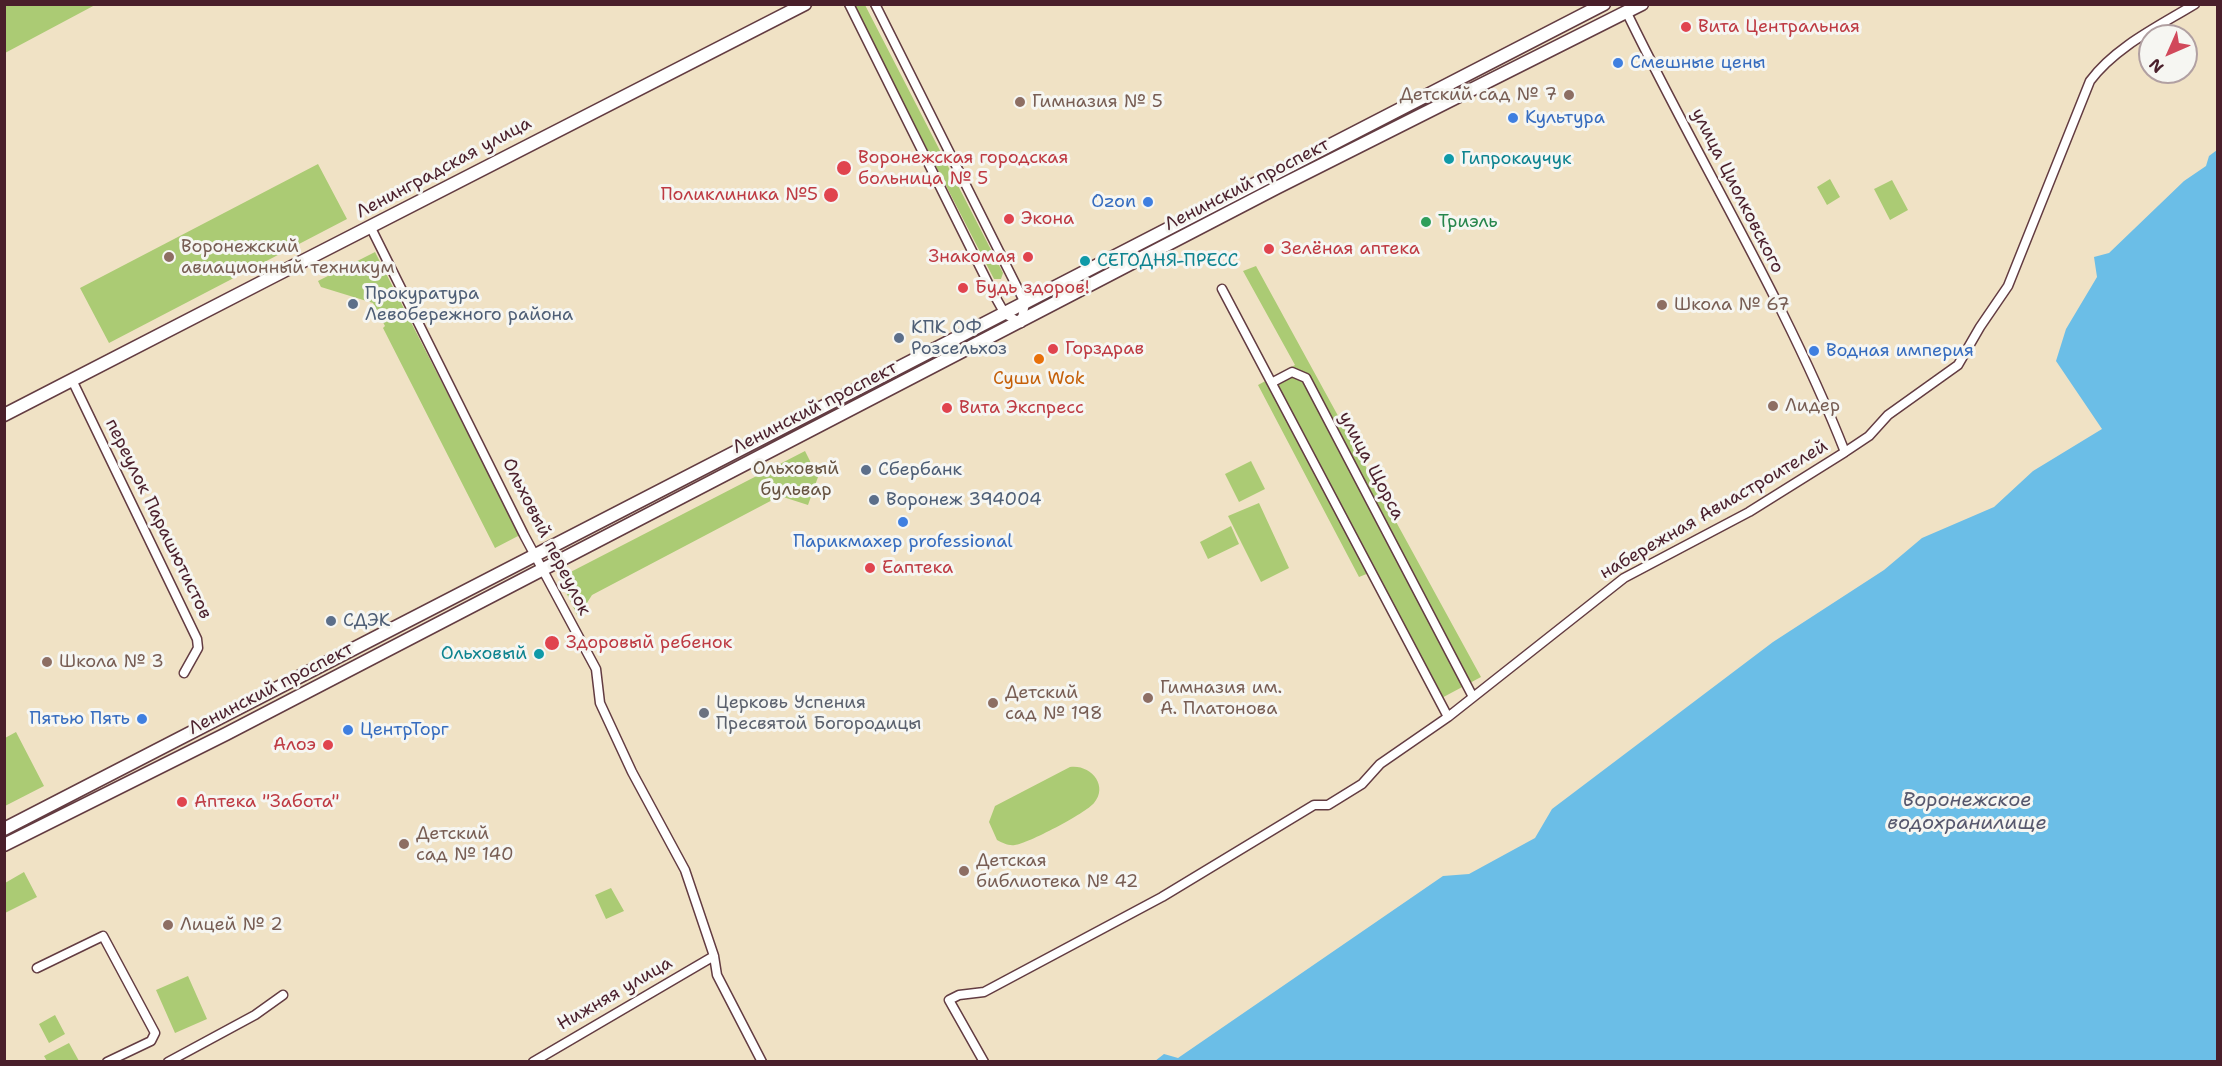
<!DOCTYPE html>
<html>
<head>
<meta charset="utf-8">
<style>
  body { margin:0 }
  #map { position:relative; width:2222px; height:1066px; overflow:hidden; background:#f0e2c5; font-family:"Shantell Sans",sans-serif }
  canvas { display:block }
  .frame { position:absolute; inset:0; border:6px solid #4a1f2b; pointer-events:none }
  .north { position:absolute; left:2138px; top:24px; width:60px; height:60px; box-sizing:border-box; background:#f6f6f2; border:2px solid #b1a0a2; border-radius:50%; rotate:225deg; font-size:16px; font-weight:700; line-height:24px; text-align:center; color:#4a1f2b }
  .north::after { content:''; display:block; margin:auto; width:21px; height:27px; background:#d1495b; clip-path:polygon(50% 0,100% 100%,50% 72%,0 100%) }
</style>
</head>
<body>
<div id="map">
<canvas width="2222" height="1066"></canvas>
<div class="frame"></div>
<div class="north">N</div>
</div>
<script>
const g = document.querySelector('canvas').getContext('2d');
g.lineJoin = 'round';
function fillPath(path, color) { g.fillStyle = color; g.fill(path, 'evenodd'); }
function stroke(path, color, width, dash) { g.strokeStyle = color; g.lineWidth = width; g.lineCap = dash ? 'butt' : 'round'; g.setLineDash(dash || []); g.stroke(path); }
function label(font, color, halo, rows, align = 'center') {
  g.font = font + ' "Shantell Sans",sans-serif'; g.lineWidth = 6; g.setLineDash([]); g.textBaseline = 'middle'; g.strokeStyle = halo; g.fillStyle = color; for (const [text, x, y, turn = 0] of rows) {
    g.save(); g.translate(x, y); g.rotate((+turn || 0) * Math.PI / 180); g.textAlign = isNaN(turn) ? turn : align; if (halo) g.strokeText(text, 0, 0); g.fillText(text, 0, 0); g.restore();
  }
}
fillPath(new Path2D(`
  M 5,4 L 95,4 L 95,5 L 5,53 Z
  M 853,5 L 865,5 L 1003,273 L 1001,279 L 994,279 Z
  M 318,164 L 347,219 L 109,343 L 80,288 Z
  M 1830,179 L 1840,197 L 1827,205 L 1817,187 Z
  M 1892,180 L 1908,210 L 1890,220 L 1874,189 Z
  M 375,252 L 520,535 L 495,548 L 383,328 L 385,326 L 373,303 L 321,287 L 318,281 Z
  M 1256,266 L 1481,677 L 1436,701 L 1369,573 L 1359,577 L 1258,385 L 1295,365 L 1243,271 Z
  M 805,451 L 818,477 L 808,505 L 780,496 L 592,595 L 578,617 L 559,578 Z
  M 1251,461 L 1265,489 L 1239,502 L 1225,474 Z
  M 1259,503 L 1289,568 L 1261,582 L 1228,516 Z
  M 1231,526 L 1239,544 L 1208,559 L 1200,542 Z
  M 16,732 L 44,786 L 5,806 L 5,738 Z
  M 1070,767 C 1090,764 1109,785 1094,803 C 1086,813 1027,844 1015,845 C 1008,846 1003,843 997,840 L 989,822 L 995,806 Z
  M 24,872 L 37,897 L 5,913 L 5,883 Z
  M 611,888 L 624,911 L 606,919 L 595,895 Z
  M 188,976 L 207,1019 L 175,1033 L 156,990 Z
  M 55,1015 L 65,1034 L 49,1043 L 39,1024 Z
  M 69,1043 L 79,1061 L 47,1061 L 44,1056 Z`), '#abcb74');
fillPath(new Path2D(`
  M 2217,150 L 2217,1061 L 1155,1061 L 1164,1054 L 1178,1058 L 1443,876 L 1469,874 L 1535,838 L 1552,809 L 1773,642 L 1884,570 L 1922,538 L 1994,507 L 2033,471 L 2102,429 L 2056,361 L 2066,329 L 2097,277 L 2094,257 L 2109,253 L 2184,181 L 2206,166 L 2209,156 Z`), '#6bbee7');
const minor = new Path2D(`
  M 849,4 L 992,291 L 1005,314 L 1021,323 L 1025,303 L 875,4
  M 1627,13 C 1698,160 1785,300 1845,452
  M 371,228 L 524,535 L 596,669 L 600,703 L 632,772 L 685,870 L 714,956 L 717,975 L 762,1062
  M 1222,289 L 1448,717
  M 72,380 L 197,639 L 198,648 L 184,673
  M 1273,382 L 1292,372 L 1306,378 L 1473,697
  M 37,968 L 103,936 L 155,1033 L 151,1041 L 107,1062
  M 168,1062 L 255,1015 L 283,995
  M 533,1062 L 714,956
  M 984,1062 L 949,1000 L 959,995 L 984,992 L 1162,897 L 1314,805 L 1328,805 L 1362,784 L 1380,764 L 1448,717 L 1624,578 L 1749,512 L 1845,452 L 1869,436 L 1888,415 L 1958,365 L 1980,327 L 2008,286 L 2090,81 C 2115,47 2159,26 2195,4`);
const secondary = new Path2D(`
  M 4,415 C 271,278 537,139 805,4`);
const primary = new Path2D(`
  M 4,829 L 1604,4
  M 4,845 L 226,734 L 1276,188 L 1642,4`);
stroke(minor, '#633c42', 11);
stroke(secondary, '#633c42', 15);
stroke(primary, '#633c42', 15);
stroke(minor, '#fff', 8);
stroke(secondary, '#fff', 12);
stroke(primary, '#fff', 12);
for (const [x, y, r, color] of [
  [1686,27,6,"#e0444e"],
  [1618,63,6,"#3f7fe0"],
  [1569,95,6,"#8d6e63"],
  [1020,102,6,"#8d6e63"],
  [1513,118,6,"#3f7fe0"],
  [1449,159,6,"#0f9aa8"],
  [844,168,8,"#e0444e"],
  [831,195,8,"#e0444e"],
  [1148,202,6,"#3f7fe0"],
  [1009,219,6,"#e0444e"],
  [1426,222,6,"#2e9e5b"],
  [1269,249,6,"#e0444e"],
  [169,257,6,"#8d6e63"],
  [1028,257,6,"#e0444e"],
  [1085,261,6,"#0f9aa8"],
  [963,288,6,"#e0444e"],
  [353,304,6,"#5c6f8a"],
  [1662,305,6,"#8d6e63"],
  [899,338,6,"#5c6f8a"],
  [1053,349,6,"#e0444e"],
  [1814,351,6,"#3f7fe0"],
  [1039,359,6,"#e8710a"],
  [1773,406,6,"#8d6e63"],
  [947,408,6,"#e0444e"],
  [866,470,6,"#5c6f8a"],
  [874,500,6,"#5c6f8a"],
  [903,522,6,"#3f7fe0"],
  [870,568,6,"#e0444e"],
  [331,621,6,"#5c6f8a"],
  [552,643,8,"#e0444e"],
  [539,654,6,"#0f9aa8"],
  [47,662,6,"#8d6e63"],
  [1148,698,6,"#8d6e63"],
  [993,703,6,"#8d6e63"],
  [704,713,6,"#6b7280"],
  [142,719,6,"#3f7fe0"],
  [348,730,6,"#3f7fe0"],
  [328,745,6,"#e0444e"],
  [182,802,6,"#e0444e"],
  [404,844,6,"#8d6e63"],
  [964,871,6,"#8d6e63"],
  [168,925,6,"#8d6e63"]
]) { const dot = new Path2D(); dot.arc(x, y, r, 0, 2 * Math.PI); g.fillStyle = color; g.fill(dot); stroke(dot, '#f6f6f2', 2); }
label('18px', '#be3a42', '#f6f6f2', [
  ["Вита Центральная",1698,27],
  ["Воронежская городская",858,158],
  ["больница № 5",858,179],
  ["Поликлиника №5",818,195,"right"],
  ["Экона",1021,219],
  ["Зелёная аптека",1281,249],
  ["Знакомая",1016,257,"right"],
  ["Будь здоров!",975,288],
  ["Горздрав",1065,349],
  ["Вита Экспресс",959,408],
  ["Еаптека",882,568],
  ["Здоровый ребенок",566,643],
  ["Алоэ",316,745,"right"],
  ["Аптека \"Забота\"",194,802]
], 'left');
label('18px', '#366cbe', '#f6f6f2', [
  ["Смешные цены",1630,63],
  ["Культура",1525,118],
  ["Ozon",1136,202,"right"],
  ["Водная империя",1826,351],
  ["Парикмахер professional",903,542,"center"],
  ["Пятью Пять",130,719,"right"],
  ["ЦентрТорг",360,730]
], 'left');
label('18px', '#785e54', '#f6f6f2', [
  ["Детский сад № 7",1557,95,"right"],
  ["Гимназия № 5",1032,102],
  ["Воронежский",181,247],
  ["авиационный техникум",181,268],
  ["Школа № 67",1674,305],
  ["Лидер",1785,406],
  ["Школа № 3",59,662],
  ["Гимназия им.",1160,688],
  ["А. Платонова",1160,709],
  ["Детский",1005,693],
  ["сад № 198",1005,714],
  ["Детский",416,834],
  ["сад № 140",416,855],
  ["Детская",976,861],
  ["библиотека № 42",976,882],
  ["Лицей № 2",180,925]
], 'left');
label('18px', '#0d838f', '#f6f6f2', [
  ["Гипрокаучук",1461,159],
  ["СЕГОДНЯ-ПРЕСС",1097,261],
  ["Ольховый",527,654,"right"]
], 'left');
label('18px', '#4a1f2b', '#f6f6f2', [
  ["Ленинградская улица",444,168,-28],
  ["Ленинский проспект",1247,185,-27],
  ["улица Циолковского",1737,191,63],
  ["Ленинский проспект",815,408,-27],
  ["улица Щорса",1371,466,62],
  ["набережная Авиастроителей",1714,510,-30],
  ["переулок Парашютистов",158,519,64],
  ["Ольховый переулок",546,537,63],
  ["Ленинский проспект",271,689,-27],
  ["Нижняя улица",615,994,-30]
]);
label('18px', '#27864d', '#f6f6f2', [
  ["Триэль",1438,222]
], 'left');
label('18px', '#4e5e75', '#f6f6f2', [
  ["Прокуратура",365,294],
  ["Левобережного района",365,315],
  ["КПК ОФ",911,328],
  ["Розсельхоз",911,349],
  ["Сбербанк",878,470],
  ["Воронеж 394004",886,500],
  ["СДЭК",343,621]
], 'left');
label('18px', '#c56008', '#f6f6f2', [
  ["Суши Wok",1039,379]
]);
label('18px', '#675341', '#f6f6f2', [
  ["Ольховый",796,469],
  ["бульвар",796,490]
]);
label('18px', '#5b616d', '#f6f6f2', [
  ["Церковь Успения",716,703],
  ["Пресвятой Богородицы",716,724]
], 'left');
label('italic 20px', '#56576d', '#f6f6f2', [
  ["Воронежское",1967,801],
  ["водохранилище",1967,824]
]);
</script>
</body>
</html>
